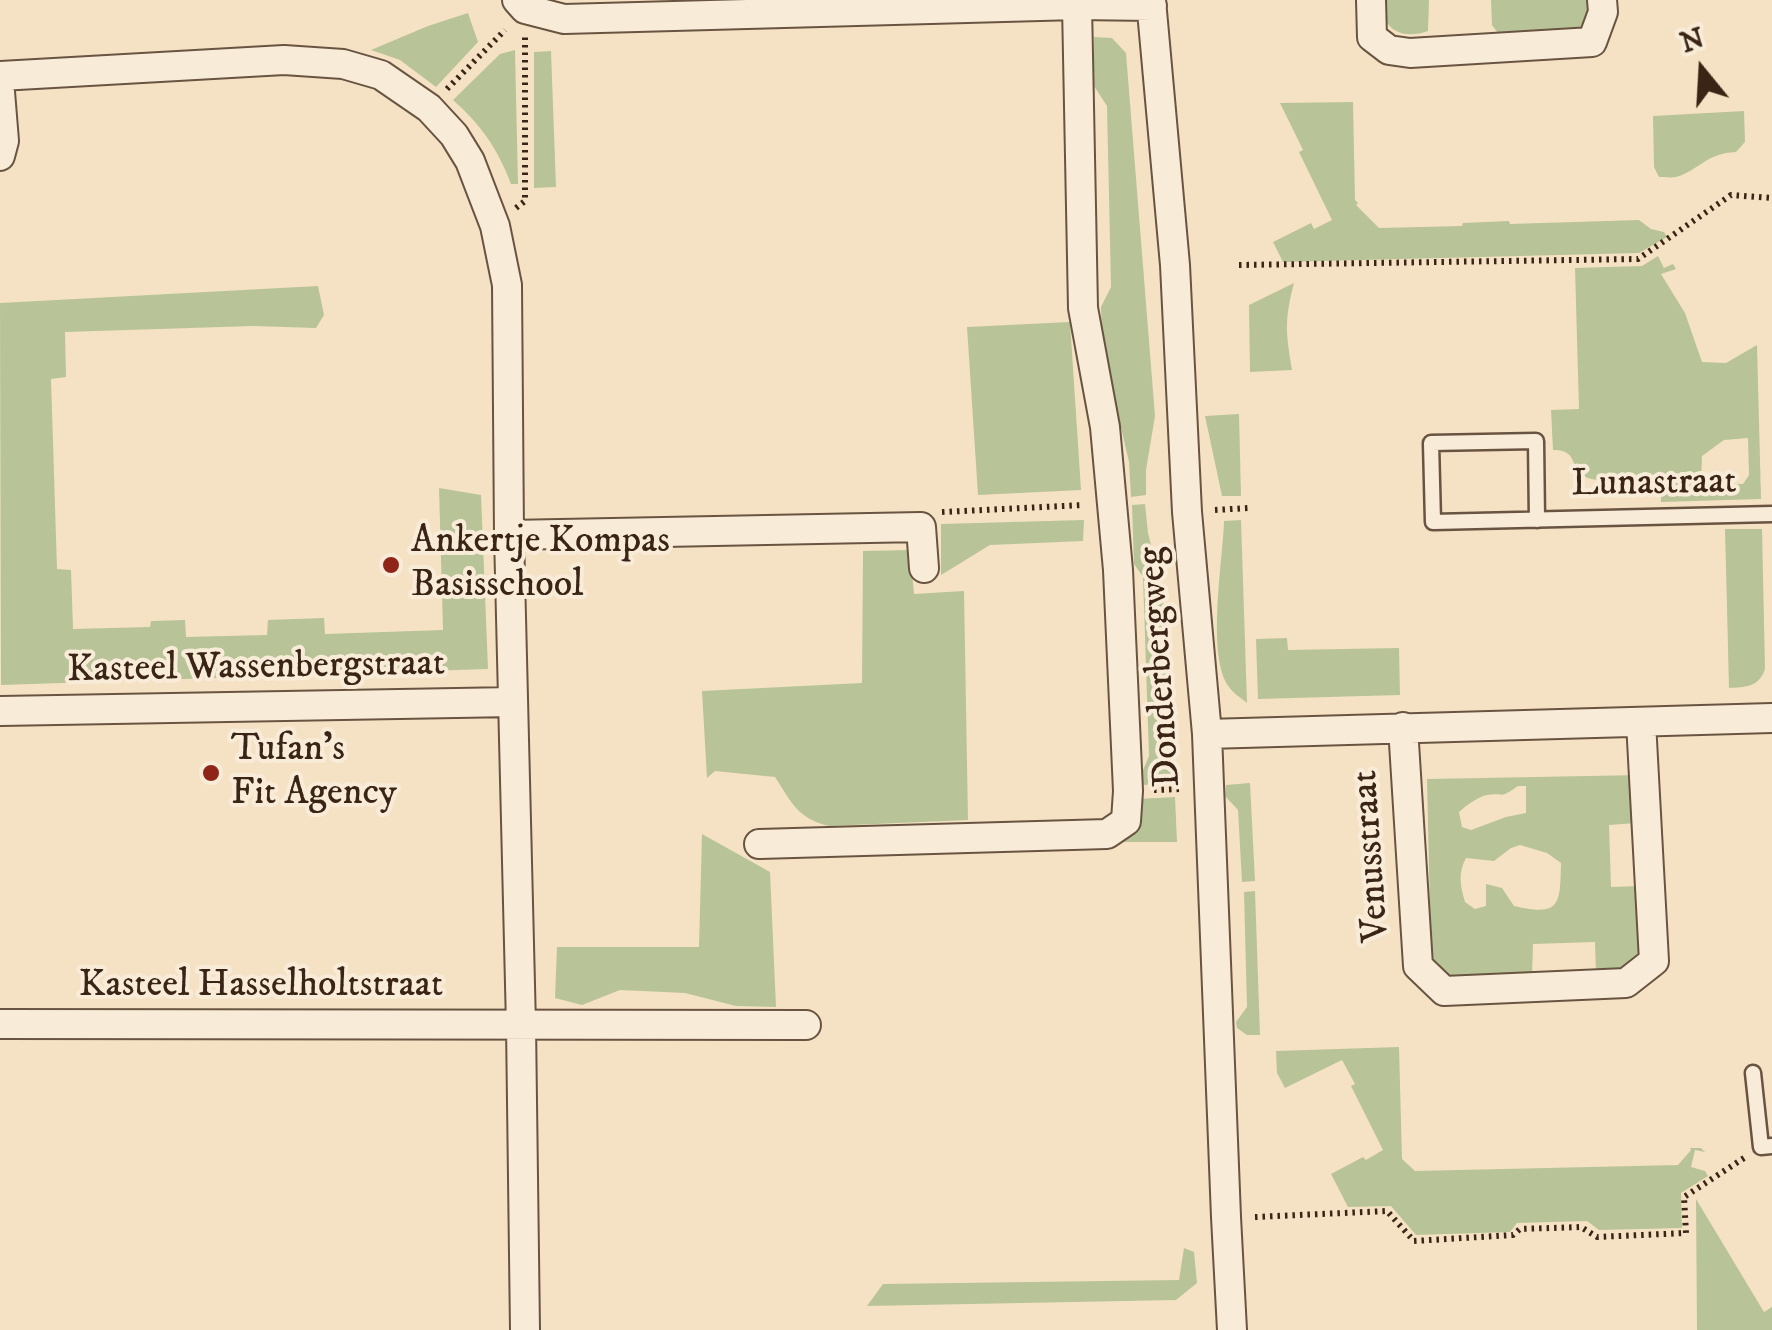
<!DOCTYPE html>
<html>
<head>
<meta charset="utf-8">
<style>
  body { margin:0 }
  #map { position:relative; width:1772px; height:1330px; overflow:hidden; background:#f5e2c4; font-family:"IM FELL DW Pica",serif }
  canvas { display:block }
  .north { position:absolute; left:1652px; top:20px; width:100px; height:100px; -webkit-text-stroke:8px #f8ecd9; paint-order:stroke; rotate:342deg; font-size:28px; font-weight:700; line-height:40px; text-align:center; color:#3a2415 }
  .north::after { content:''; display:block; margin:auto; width:35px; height:45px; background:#3a2415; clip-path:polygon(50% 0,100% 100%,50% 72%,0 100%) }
</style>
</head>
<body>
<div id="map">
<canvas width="1772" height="1330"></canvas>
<div class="north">N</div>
</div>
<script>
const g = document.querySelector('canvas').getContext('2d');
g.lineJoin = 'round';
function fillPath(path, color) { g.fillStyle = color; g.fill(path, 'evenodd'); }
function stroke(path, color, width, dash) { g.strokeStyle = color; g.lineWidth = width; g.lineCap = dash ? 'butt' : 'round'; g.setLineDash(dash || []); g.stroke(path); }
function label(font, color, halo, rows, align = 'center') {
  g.font = font + ' "IM FELL DW Pica",serif'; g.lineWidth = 8; g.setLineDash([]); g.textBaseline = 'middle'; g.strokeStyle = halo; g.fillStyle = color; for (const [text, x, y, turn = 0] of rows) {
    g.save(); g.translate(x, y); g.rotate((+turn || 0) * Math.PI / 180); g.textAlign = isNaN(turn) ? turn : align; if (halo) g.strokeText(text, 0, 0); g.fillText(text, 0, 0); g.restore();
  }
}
fillPath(new Path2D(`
  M 1381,0 L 1429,0 L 1428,31 C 1401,40 1382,30 1381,0 Z
  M 1491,0 L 1594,0 L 1587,22 L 1579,28 L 1497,32 L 1492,25 Z
  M 468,13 L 478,42 L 436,87 L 400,60 L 371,50 L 428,26 Z
  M 1094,37 L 1112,38 L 1126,53 L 1155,416 L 1146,470 L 1146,495 L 1131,497 L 1129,462 L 1102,345 L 1101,307 L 1111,287 L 1107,106 L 1094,86 Z
  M 515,50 L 518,184 L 511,184 C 498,149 481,125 453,100 L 500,54 Z
  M 551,51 L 556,187 L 534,188 L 534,52 Z
  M 1353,102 L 1355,200 L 1358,203 L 1356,205 L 1379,228 L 1462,226 L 1463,223 L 1509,221 L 1510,224 L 1639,220 L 1651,229 L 1664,232 L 1667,237 L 1639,253 L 1283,262 L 1273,242 L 1311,223 L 1314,229 L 1332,220 L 1299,152 L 1303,150 L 1280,103 Z
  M 1744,111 L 1745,142 L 1736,152 C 1706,153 1698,171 1676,177 C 1670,178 1664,177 1659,177 L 1654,167 L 1653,116 Z
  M 1658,256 L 1664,268 L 1673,264 L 1676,269 L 1661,274 L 1685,313 L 1702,362 L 1726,363 L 1757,345 L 1761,499 L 1661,502 L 1661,485 L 1654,477 C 1635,476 1604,484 1588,478 C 1568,471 1580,449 1553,450 L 1551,410 L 1579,409 L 1575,268 L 1642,266 ZM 1748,438 L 1749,475 L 1743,484 L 1701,483 L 1702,456 L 1724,440 Z
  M 1294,283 C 1284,321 1286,333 1292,370 L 1250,372 L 1249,305 Z
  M 318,286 L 324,315 L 316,328 L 253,326 L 65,332 L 66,377 L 51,379 L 57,569 L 71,570 L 73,629 L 150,627 L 151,621 L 185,620 L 186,637 L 267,635 L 268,620 L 324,618 L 325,634 L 443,630 L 439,488 L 481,495 L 488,669 L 1,685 L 0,303 Z
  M 1070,322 L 1081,490 L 978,495 L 967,327 Z
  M 1239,414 L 1241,496 L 1222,496 L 1205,416 Z
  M 1145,504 L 1148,533 L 1163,592 L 1174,784 L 1140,785 L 1140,777 L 1149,756 L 1143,577 L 1134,564 L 1132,505 Z
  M 1084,520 L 1083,541 L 990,545 L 941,575 L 941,524 Z
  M 1241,520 L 1247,703 C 1241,698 1233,693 1229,687 C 1206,656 1223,560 1224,521 Z
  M 1725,529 L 1762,529 L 1765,669 C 1759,687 1746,687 1729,688 Z
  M 910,550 L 914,594 L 964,591 L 968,820 L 829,826 C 797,818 792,803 775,777 L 715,771 L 707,778 L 702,691 L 862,683 L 863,551 Z
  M 1287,638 L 1288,650 L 1399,648 L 1400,695 L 1258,699 L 1256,639 Z
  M 1642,775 L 1636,823 L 1609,825 L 1611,887 L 1638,886 L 1646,948 L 1635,971 L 1596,973 L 1595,942 L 1533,944 L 1532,976 L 1453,979 L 1439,973 L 1431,955 L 1427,779 ZM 1518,786 L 1526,786 L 1526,813 L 1506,817 L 1471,830 L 1462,827 L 1459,812 C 1466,806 1477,797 1487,795 C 1506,792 1498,800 1518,786 ZM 1520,845 L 1547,853 L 1561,863 C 1560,904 1561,917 1514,906 L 1502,888 L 1486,884 L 1486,906 L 1475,909 L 1465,902 C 1460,885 1458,873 1466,858 L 1494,861 L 1511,848 Z
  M 1250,783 L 1255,881 L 1242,882 L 1238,810 L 1225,796 L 1226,785 Z
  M 1175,797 L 1177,842 L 1111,842 L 1139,799 Z
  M 702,834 L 770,872 L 776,1007 L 736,1006 L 685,993 L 620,990 L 582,1005 L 555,998 L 557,947 L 699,947 Z
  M 1255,891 L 1260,1035 L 1247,1035 L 1237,1028 L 1236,1022 L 1247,1007 L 1244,892 Z
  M 1399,1047 L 1402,1159 L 1415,1171 L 1678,1165 L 1691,1150 L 1690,1148 L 1701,1148 L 1705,1152 L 1695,1150 L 1691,1167 L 1705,1171 L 1708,1176 L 1681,1193 L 1682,1228 L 1599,1230 L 1587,1221 L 1517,1223 L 1510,1232 L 1416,1235 L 1391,1206 L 1348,1207 L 1331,1174 L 1363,1157 L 1366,1160 L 1383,1150 L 1351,1086 L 1355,1084 L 1342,1060 L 1285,1088 L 1277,1073 L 1276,1051 Z
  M 1696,1199 L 1764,1312 L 1772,1307 L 1772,1330 L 1697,1330 Z
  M 1184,1248 L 1194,1252 L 1197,1283 L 1176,1300 L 867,1306 L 883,1284 L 1179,1280 Z`), '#b8c497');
const lane = new Path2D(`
  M 1537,520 L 1536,441 L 1431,443 L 1433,522 L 1772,514
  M 1753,1073 L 1761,1147 L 1772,1146`);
const street = new Path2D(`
  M 517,0 L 525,9 L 564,19 L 1077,5 L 1152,6
  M 1151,0 L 1175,265 L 1187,512 L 1207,734 L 1226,1217 L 1232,1330
  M 1371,0 L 1372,37 L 1389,50 L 1410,53 L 1592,42 L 1603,12 L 1602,0
  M 0,76 L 284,60 L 343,64 L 381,75 L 429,108 L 454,135 L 470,161 L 495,226 L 507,285 L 509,535 L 521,1025 L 525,1330
  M 0,92 L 4,141 L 0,156
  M 509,535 L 921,527 L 924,568
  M 0,711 L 513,702
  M 1403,727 L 1418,966 L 1444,991 L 1626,983 L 1654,961 L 1641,722
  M 1207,734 L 1772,718
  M 759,844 L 1107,834 L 1126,821 L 1128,791 L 1118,570 L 1105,427 L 1083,308 L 1077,5
  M 0,1024 L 806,1025`);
stroke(lane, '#695441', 19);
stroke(street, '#695441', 32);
stroke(new Path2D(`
  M 447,89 L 505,30
  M 516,208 L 525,201 L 525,35
  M 1239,265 L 1638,259 L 1731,195 L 1772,198
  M 1215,510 L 1248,508
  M 942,512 L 1084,505
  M 1154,790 L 1182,789
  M 1255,1217 L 1387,1211 L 1414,1241 L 1513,1235 L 1520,1229 L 1581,1227 L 1597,1237 L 1686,1233 L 1684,1197 L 1744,1158`), '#3a2415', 6, [2.5, 5]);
stroke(lane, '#f8ecd9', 14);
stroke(street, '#f8ecd9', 28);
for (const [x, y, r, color] of [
  [391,565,10,"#8f2418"],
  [211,773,10,"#8f2418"]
]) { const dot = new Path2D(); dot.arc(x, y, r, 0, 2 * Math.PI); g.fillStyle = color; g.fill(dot); stroke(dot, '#f8ecd9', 4); }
label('38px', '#3a2415', '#f8ecd9', [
  ["Lunastraat",1654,485,-1],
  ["Donderbergweg",1162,667,-94],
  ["Kasteel Wassenbergstraat",256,669,-1],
  ["Venusstraat",1373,856,-94],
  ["Kasteel Hasselholtstraat",261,987]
]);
label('38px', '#3a2415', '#f8ecd9', [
  ["Ankertje Kompas",411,543],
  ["Basisschool",411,587],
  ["Tufan's",231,751],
  ["Fit Agency",231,795]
], 'left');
</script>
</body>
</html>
